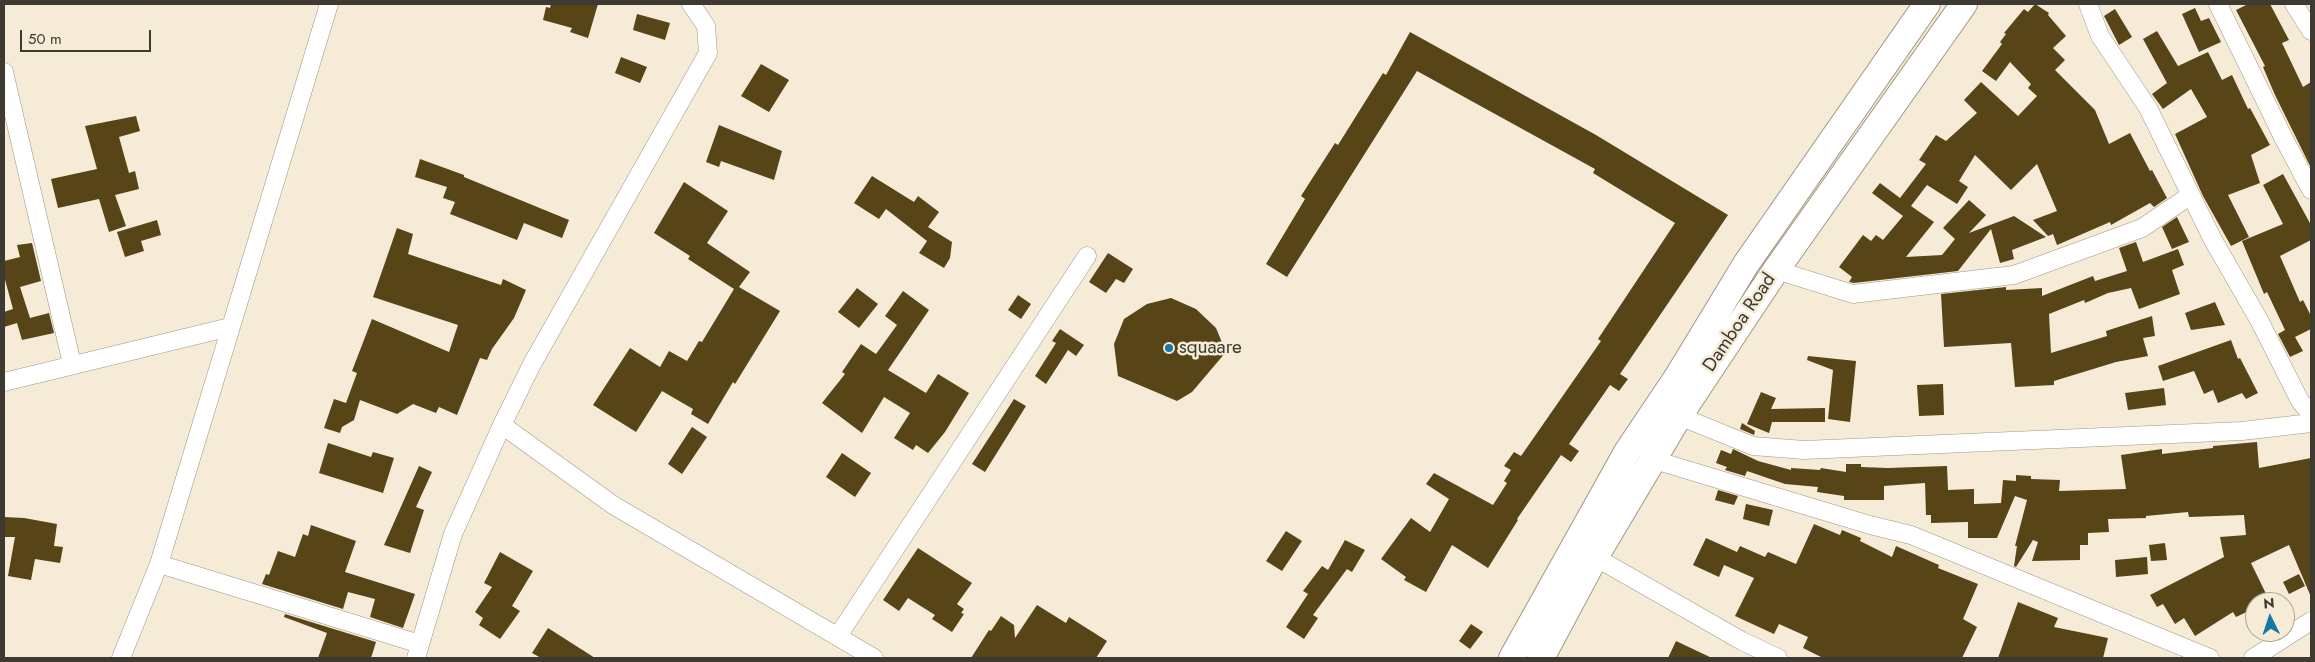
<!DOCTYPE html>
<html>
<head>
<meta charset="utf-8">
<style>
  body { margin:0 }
  #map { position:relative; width:2315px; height:662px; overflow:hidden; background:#f5ebd7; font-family:Jost,sans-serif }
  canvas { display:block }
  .frame { position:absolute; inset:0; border:5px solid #3e3a32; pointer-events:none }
  .north { position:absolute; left:2245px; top:592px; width:50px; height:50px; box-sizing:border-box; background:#f5ebd7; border:1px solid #aca495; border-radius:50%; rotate:356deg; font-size:14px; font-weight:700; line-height:20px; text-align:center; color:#3e3a32 }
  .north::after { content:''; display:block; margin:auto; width:18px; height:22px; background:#1678a4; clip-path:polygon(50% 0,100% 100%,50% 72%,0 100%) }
  .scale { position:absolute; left:20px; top:30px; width:131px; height:22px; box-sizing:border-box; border:2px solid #3e3a32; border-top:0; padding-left:6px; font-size:15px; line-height:18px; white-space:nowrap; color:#3e3a32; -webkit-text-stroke:4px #f5ebd7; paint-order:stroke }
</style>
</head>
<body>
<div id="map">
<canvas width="2315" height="662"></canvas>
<div class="frame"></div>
<div class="north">N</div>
<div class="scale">50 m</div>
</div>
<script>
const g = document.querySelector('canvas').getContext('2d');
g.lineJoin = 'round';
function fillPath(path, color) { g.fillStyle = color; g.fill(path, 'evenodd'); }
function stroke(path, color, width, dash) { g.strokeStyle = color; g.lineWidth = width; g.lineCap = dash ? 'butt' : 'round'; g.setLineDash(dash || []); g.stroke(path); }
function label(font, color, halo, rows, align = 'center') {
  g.font = font + ' Jost,sans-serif'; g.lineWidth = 5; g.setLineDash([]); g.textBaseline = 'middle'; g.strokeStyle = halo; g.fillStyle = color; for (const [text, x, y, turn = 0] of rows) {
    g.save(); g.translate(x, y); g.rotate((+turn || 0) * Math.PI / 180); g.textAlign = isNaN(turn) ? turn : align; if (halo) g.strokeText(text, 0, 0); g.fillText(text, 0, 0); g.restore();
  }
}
fillPath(new Path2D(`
  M 551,4 L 598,4 L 588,38 L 570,32 L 572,28 L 543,20 L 546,7 L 550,8 Z
  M 2035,4 L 2049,13 L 2048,15 L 2066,36 L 2053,48 L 2065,60 L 2055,70 L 2095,110 L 2109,144 L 2130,133 L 2150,171 L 2152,170 L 2167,198 L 2154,207 L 2150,203 L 2111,225 L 2110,222 L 2057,245 L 2053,234 L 2048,236 L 2033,220 L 2057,211 L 2037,164 L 2011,190 L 1975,155 L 1959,181 L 1968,187 L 1957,204 L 1927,185 L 1911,206 L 1934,222 L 1906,257 L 1942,255 L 1955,239 L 1943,228 L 1969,200 L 1986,215 L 1969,233 L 2014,216 L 2046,237 L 2012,250 L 2014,259 L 2000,263 L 1991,229 L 1958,271 L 1854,283 L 1849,282 L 1852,277 L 1839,267 L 1863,235 L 1871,241 L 1876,235 L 1883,240 L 1903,216 L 1872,193 L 1880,183 L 1900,198 L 1926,164 L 1919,160 L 1936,135 L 1946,141 L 1977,113 L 1964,100 L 1981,82 L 2018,116 L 2037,96 L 2028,88 L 2031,84 L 2010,62 L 1996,81 L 1982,71 L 2002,44 L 2000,42 L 2006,34 L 2004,33 L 2024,9 L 2028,12 Z
  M 2248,4 L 2270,4 L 2289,40 L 2282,43 L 2303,87 L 2311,82 L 2311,168 L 2275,95 L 2263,67 L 2265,66 L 2236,10 Z
  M 2195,8 L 2201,21 L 2209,18 L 2221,42 L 2199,52 L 2182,14 Z
  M 2115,9 L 2132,37 L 2119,45 L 2104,16 Z
  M 637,14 L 670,23 L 665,40 L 633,30 Z
  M 2157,31 L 2178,66 L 2208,52 L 2222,80 L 2232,75 L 2248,109 L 2250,108 L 2270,145 L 2251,155 L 2260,183 L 2228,195 L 2249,237 L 2231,246 L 2203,196 L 2175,134 L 2207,117 L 2191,89 L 2163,109 L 2152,94 L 2167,83 L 2143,39 Z
  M 1410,32 L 1596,135 L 1728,215 L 1620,374 L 1628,379 L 1619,391 L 1610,385 L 1569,444 L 1579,451 L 1571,462 L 1561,455 L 1517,519 L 1518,520 L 1488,568 L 1452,545 L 1426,592 L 1404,580 L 1406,577 L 1381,559 L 1411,518 L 1430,532 L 1449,499 L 1426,484 L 1434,473 L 1493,505 L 1507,483 L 1504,481 L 1511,470 L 1504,466 L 1514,452 L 1521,456 L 1601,341 L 1598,339 L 1675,223 L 1593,173 L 1595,169 L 1417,71 L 1287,277 L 1266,264 L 1305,199 L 1301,196 L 1335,143 L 1338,145 L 1383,73 L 1386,75 Z
  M 621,57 L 647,67 L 640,83 L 615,73 Z
  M 761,64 L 789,80 L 769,112 L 741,96 Z
  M 136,116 L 140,131 L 119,137 L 129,173 L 135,171 L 139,189 L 115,195 L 126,226 L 109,232 L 99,199 L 58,208 L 51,179 L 97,169 L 85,126 Z
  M 719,125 L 782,151 L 774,180 L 721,161 L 719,167 L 706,162 Z
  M 420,159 L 464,175 L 464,177 L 569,220 L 562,238 L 524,223 L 517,240 L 450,214 L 455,202 L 443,198 L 447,187 L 415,177 Z
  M 2283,174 L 2311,225 L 2311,240 L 2280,256 L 2300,302 L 2303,300 L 2311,316 L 2311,329 L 2295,337 L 2303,351 L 2290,357 L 2278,334 L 2285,330 L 2267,292 L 2264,294 L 2242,241 L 2283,224 L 2263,185 Z
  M 872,176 L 914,202 L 918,196 L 939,212 L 928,227 L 952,242 L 950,258 L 944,268 L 919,253 L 927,241 L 886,209 L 879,219 L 854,203 Z
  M 684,182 L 728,211 L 707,243 L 750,272 L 739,287 L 780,311 L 735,384 L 733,382 L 708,424 L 691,414 L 693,409 L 662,391 L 636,432 L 593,405 L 630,348 L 660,367 L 669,351 L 687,361 L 699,341 L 702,342 L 734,289 L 688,259 L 690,256 L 654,233 Z
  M 2177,217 L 2189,242 L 2172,249 L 2162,227 Z
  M 157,220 L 161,235 L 141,241 L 144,251 L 125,257 L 117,232 Z
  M 397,228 L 413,234 L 408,254 L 501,285 L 503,279 L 526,290 L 514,318 L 492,349 L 487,360 L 480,358 L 457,415 L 439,407 L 436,413 L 413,404 L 397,414 L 360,400 L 354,420 L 342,427 L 340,433 L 324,428 L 334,399 L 346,403 L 357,373 L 352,371 L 372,319 L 449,352 L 458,325 L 373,297 Z
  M 2136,242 L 2143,262 L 2178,249 L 2184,265 L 2172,270 L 2180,294 L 2139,309 L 2131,288 L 2108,293 L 2085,303 L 2084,300 L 2049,314 L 2051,353 L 2107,336 L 2106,331 L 2152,316 L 2155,336 L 2143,338 L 2148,356 L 2116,362 L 2054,381 L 2054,385 L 2015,387 L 2011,343 L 1944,347 L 1941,294 L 2006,287 L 2006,290 L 2042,288 L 2042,296 L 2093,276 L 2095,281 L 2127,271 L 2119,248 Z
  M 32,243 L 41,281 L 20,287 L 30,318 L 49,313 L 54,333 L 22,340 L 17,323 L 4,327 L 4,312 L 13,309 L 4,276 L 4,261 L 20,257 L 17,245 Z
  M 1108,253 L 1133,269 L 1124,283 L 1116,279 L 1106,293 L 1089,282 Z
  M 857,288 L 878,304 L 859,328 L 838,312 Z
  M 903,291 L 929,310 L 888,370 L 926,393 L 938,374 L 969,393 L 945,432 L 928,453 L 916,445 L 913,450 L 894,438 L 910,413 L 884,397 L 862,433 L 822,403 L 845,374 L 842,372 L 861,344 L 876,354 L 897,325 L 885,316 Z
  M 1018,295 L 1031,304 L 1021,319 L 1008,310 Z
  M 1171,298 L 1196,309 L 1216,328 L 1226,352 L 1192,392 L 1177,401 L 1118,376 L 1114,344 L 1124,319 L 1147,304 Z
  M 2215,302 L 2225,325 L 2191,330 L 2185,313 Z
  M 1060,329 L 1084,345 L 1076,356 L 1068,350 L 1046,384 L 1035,376 L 1056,343 L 1052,341 Z
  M 2231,340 L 2238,359 L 2240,358 L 2258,393 L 2246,399 L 2242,393 L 2218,403 L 2213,390 L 2204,394 L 2194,371 L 2163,381 L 2158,366 Z
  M 1808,356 L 1856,361 L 1850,422 L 1828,419 L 1833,370 L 1807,360 Z
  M 1943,384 L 1944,415 L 1919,416 L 1917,385 Z
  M 2164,388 L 2166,405 L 2128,410 L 2125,393 Z
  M 1761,392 L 1776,398 L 1771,409 L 1825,408 L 1825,422 L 1772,422 L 1769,433 L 1747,424 Z
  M 1014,399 L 1026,406 L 985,472 L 972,464 Z
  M 1742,423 L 1755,431 L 1754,435 L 1740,429 Z
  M 692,427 L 707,437 L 682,474 L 668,464 Z
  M 2257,442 L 2259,468 L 2311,458 L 2311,597 L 2289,545 L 2251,563 L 2270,602 L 2255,602 L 2255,608 L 2236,617 L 2233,612 L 2195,636 L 2184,618 L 2175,624 L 2163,604 L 2157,607 L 2150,595 L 2224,557 L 2220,537 L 2246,535 L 2244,515 L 2189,517 L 2188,512 L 2146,516 L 2146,518 L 2108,519 L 2109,532 L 2088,533 L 2088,545 L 2080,545 L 2080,560 L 2032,561 L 2038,542 L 2033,540 L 2016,567 L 2014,566 L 2017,546 L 2015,546 L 2027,500 L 2015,496 L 1997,538 L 1968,538 L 1968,522 L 1931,523 L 1931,515 L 1926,515 L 1925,483 L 1884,486 L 1884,500 L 1844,500 L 1844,496 L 1817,492 L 1818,487 L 1785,484 L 1747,471 L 1745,476 L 1725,470 L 1727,467 L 1716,463 L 1721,450 L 1731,454 L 1733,449 L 1758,461 L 1791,470 L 1791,468 L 1820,470 L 1821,468 L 1846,472 L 1846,464 L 1861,464 L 1861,467 L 1888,468 L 1947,466 L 1948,490 L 1974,489 L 1974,504 L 2001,503 L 2003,480 L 2016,481 L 2016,475 L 2031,476 L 2031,479 L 2060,480 L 2059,491 L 2126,489 L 2121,455 L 2162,449 L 2162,454 L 2213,448 L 2213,446 Z
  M 328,443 L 371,457 L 373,452 L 394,458 L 383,493 L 319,473 Z
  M 842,453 L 871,473 L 855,497 L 826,477 Z
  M 419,466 L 432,472 L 416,507 L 424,510 L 410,553 L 384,545 Z
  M 1718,490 L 1738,496 L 1734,505 L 1715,500 Z
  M 1746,504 L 1773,510 L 1769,526 L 1743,519 Z
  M 4,517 L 24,518 L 57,524 L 54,546 L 63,547 L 60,563 L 35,559 L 31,580 L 8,576 L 15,537 L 4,537 Z
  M 1814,524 L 1840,535 L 1842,530 L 1861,538 L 1860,541 L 1892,557 L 1896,546 L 1939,565 L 1938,568 L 1978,584 L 1963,619 L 1977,627 L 1962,658 L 1823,658 L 1803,648 L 1808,637 L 1779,624 L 1774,634 L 1735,616 L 1754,578 L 1724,565 L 1719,577 L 1693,565 L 1706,538 L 1737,552 L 1740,546 L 1765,557 L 1768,552 L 1796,564 Z
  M 311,525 L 356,541 L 345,572 L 415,594 L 403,628 L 370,617 L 375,599 L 348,592 L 343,609 L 262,584 L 266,574 L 269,575 L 278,551 L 295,557 L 303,534 L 308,536 Z
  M 1286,531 L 1302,541 L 1282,571 L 1266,561 Z
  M 1345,540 L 1365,550 L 1352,572 L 1347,569 L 1313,615 L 1318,618 L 1304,639 L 1286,627 L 1308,594 L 1303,591 L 1322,566 L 1328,570 Z
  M 2165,543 L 2167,560 L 2151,561 L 2149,545 Z
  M 918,548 L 972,583 L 957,604 L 964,609 L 961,613 L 964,614 L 952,632 L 932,619 L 935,615 L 908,598 L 899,611 L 883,600 Z
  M 500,552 L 533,571 L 512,606 L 520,611 L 500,639 L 479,625 L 483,618 L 475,612 L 492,587 L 484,583 Z
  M 2147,557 L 2148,574 L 2116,577 L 2115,560 Z
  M 2299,574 L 2305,586 L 2289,594 L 2283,582 Z
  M 2018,602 L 2058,618 L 2054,627 L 2108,638 L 2103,658 L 1998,658 Z
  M 1037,605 L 1066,623 L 1069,617 L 1107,641 L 1096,658 L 971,658 L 989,630 L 991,631 L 1001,616 L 1014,625 L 1015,638 Z
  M 285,614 L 376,642 L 371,658 L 318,658 L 327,633 L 284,617 Z
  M 1471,624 L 1483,632 L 1470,649 L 1459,641 Z
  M 548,628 L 595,658 L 541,658 L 532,653 Z
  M 1676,641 L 1712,658 L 1668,658 Z`), '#574417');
const street = new Path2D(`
  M 2088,4 L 2100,36 L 2148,108 L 2213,240 L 2259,320 L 2300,401 L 2311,414
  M 2218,4 L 2284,139 L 2311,190
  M 2294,4 L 2311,31
  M 4,72 L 72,364
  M 1776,270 L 1853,294 L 2014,275 L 2142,228 L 2191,195
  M 4,382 L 230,327
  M 1679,416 L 1753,446 L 1804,450 L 2242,431 L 2311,423
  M 502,425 L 613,505 L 874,658
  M 1651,459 L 1870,525 L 1911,535 L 2210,658
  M 1595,557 L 1742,641 L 1778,658
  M 159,564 L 420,644
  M 838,636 L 1087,256
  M 121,658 L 159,564 L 329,4
  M 416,658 L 453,534 L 502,425 L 532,364 L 708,53 L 706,26 L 691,4
  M 2253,658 L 2311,621`);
const primary = new Path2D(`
  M 1512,658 L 1627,452 L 1678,376 L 1746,264 L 1927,4
  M 1541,658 L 1595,557 L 1679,416 L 1776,270 L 1964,4`);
stroke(street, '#a09784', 19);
stroke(primary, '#a09784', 28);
stroke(street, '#fff', 18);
stroke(primary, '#fff', 26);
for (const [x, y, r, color] of [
  [1169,348,5,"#1678a4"]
]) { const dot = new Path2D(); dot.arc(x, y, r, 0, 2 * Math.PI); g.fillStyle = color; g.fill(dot); stroke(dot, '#f5ebd7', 2); }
label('19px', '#3e3a32', '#f5ebd7', [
  ["Damboa Road",1740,323,-56]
]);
label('19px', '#3e3a32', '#f5ebd7', [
  ["squaare",1179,348]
], 'left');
</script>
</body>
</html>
